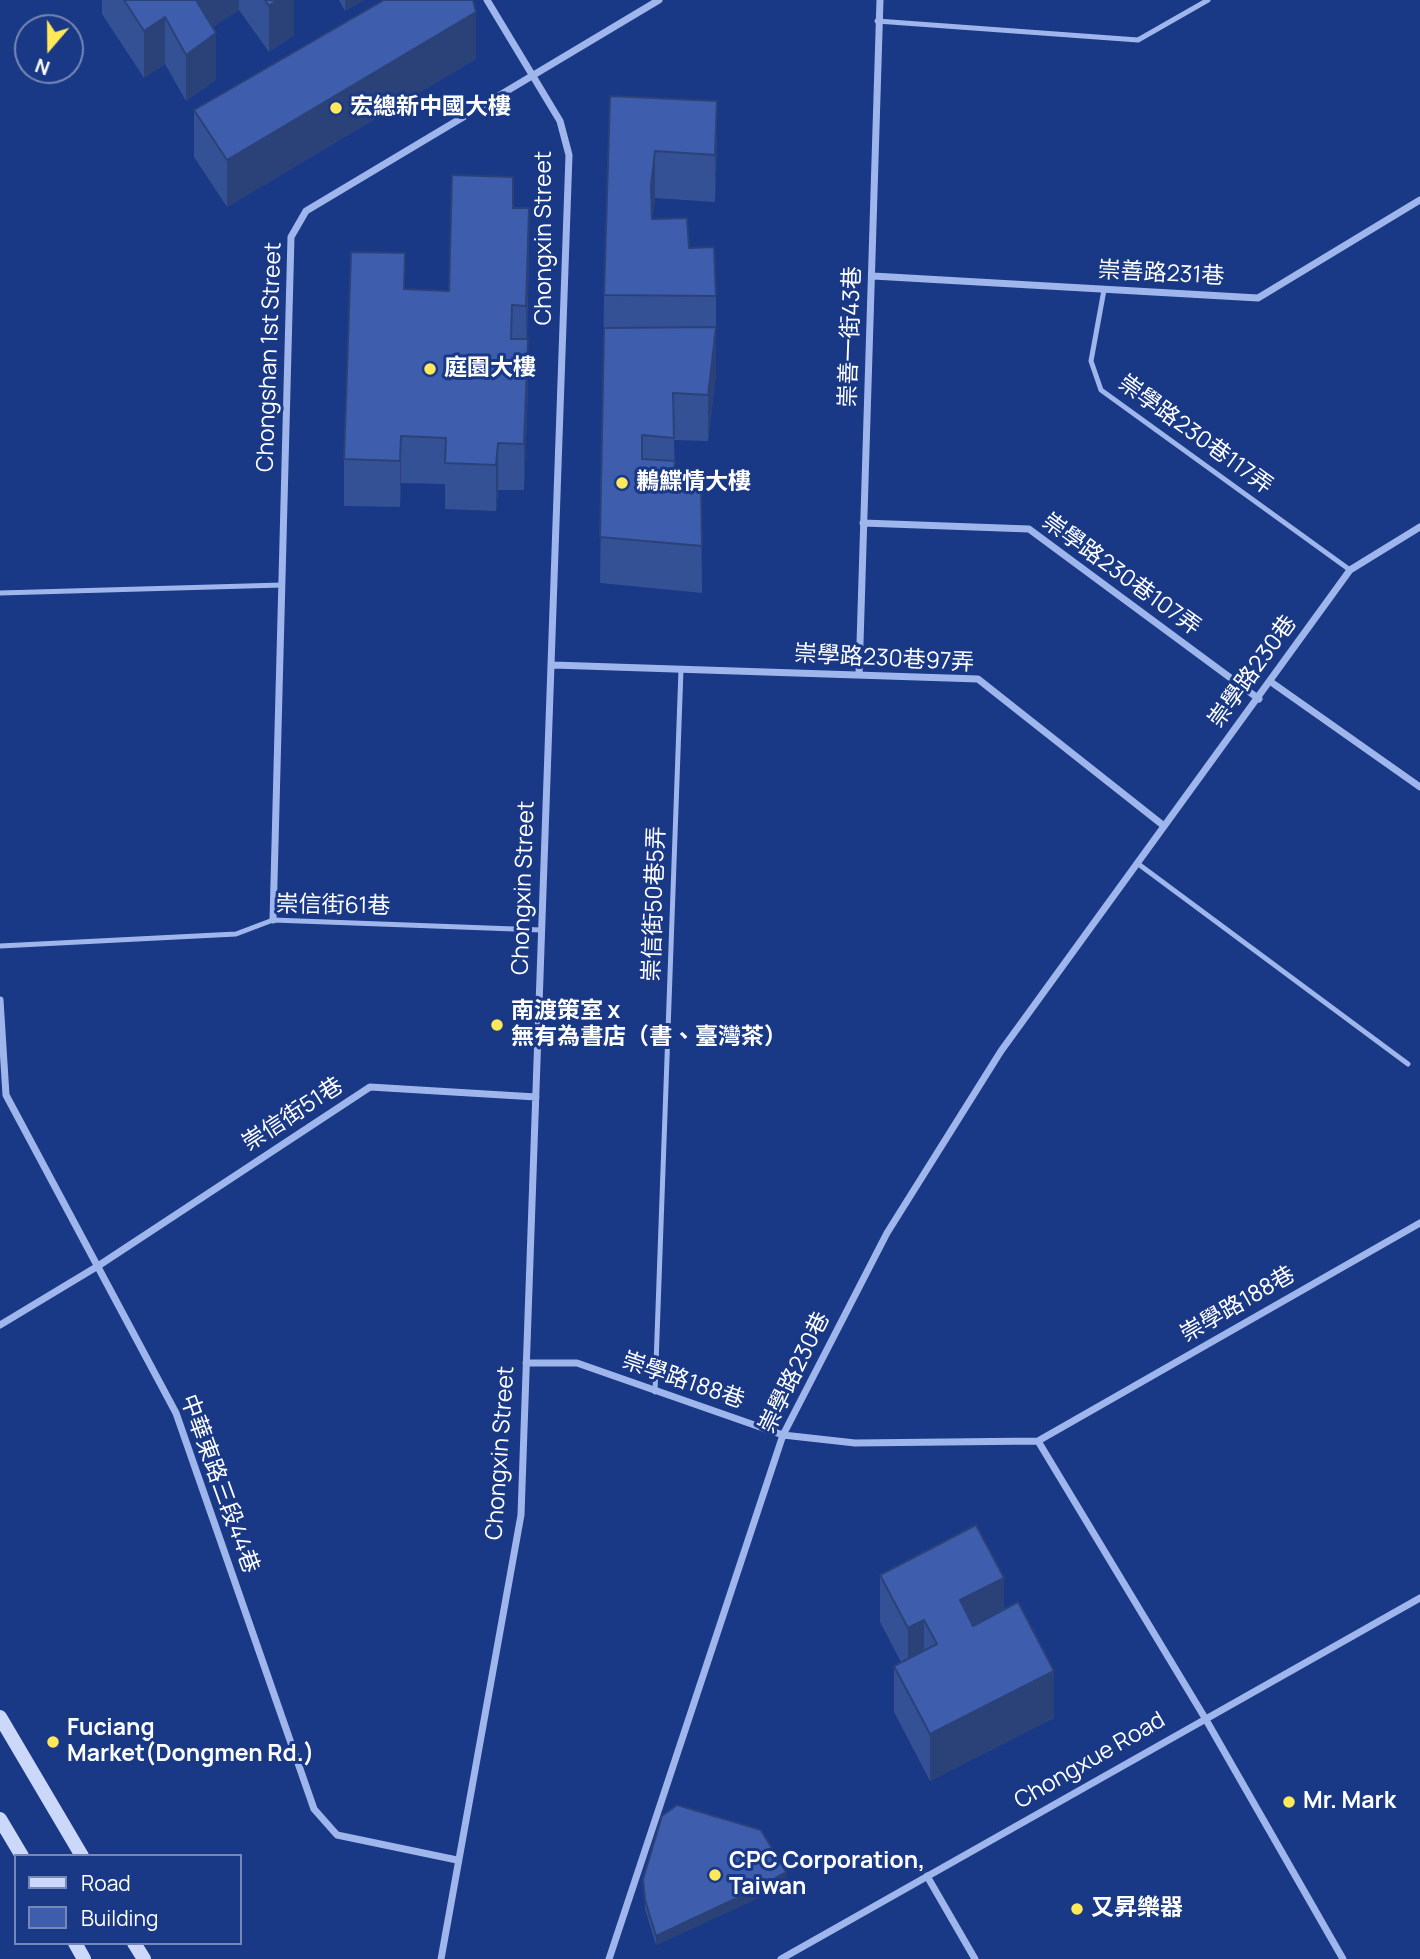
<!DOCTYPE html>
<html>
<head>
<meta charset="utf-8">
<style>
  body { margin:0 }
  #map { position:relative; width:1420px; height:1959px; overflow:hidden; background:#193885; font-family:Manrope,sans-serif }
  canvas { display:block }
  .legend { position:absolute; left:14px; top:1854px; width:228px; height:91px; box-sizing:border-box; background:#193885; border:2px solid #7588b6; margin:0; padding:9px 12px; list-style:none; font-size:21px; color:#fff }
  .legend li { display:flex; align-items:center; gap:14px; height:35px }
  .legend b { width:35px; border:2px solid #7588b6 }
  .north { position:absolute; left:14px; top:14px; width:70px; height:70px; box-sizing:border-box; background:#193885; border:2px solid #7588b6; border-radius:50%; rotate:200deg; font-size:19px; font-weight:700; line-height:28px; text-align:center; color:#fff }
  .north::after { content:''; display:block; margin:auto; width:24px; height:32px; background:#ffe95a; clip-path:polygon(50% 0,100% 100%,50% 72%,0 100%) }
</style>
</head>
<body>
<div id="map">
<canvas width="1420" height="1959"></canvas>
<ul class="legend">
<li><b style="height:9px;background:#ccd8f9"></b>Road</li>
<li><b style="height:19px;background:#3e5ead"></b>Building</li>
</ul>
<div class="north">N</div>
</div>
<script>
const g = document.querySelector('canvas').getContext('2d');
g.lineJoin = 'round';
function stroke(path, color, width, dash) { g.strokeStyle = color; g.lineWidth = width; g.lineCap = dash ? 'butt' : 'round'; g.setLineDash(dash || []); g.stroke(path); }
function fillPath(path, color) { g.fillStyle = color; g.fill(path, 'evenodd'); }
function label(font, color, halo, rows, align = 'center') {
  g.font = font + ' Manrope,"Noto Sans TC",sans-serif'; g.lineWidth = 6; g.setLineDash([]); g.textBaseline = 'middle'; g.strokeStyle = halo; g.fillStyle = color; for (const [text, x, y, turn = 0] of rows) {
    g.save(); g.translate(x, y); g.rotate((+turn || 0) * Math.PI / 180); g.textAlign = isNaN(turn) ? turn : align; if (halo) g.strokeText(text, 0, 0); g.fillText(text, 0, 0); g.restore();
  }
}
stroke(new Path2D(`
  M 877,21 L 1138,40 L 1208,0
  M 1104,290 L 1091,361 L 1101,390 L 1350,570
  M 0,593 L 282,585
  M 1137,863 L 1408,1064
  M 0,946 L 236,934 L 273,920 L 541,930
  M 655,1392 L 681,669`), '#9fb6ec', 5);
stroke(new Path2D(`
  M 873,276 L 1258,298 L 1420,200
  M 863,523 L 1029,529 L 1259,699
  M 553,665 L 978,679 L 1164,826
  M 859,675 L 880,0
  M 1271,682 L 1420,787
  M 273,920 L 291,237 L 306,211 L 659,0
  M 0,1000 L 6,1095 L 176,1413 L 314,1809 L 337,1835 L 457,1860
  M 0,1325 L 98,1266 L 370,1087 L 536,1097
  M 526,1363 L 577,1363 L 783,1435 L 855,1443 L 1038,1441 L 1420,1223
  M 1038,1441 L 1205,1718 L 1343,1959
  M 927,1876 L 975,1959
  M 441,1959 L 521,1515 L 569,155 L 560,121 L 487,0
  M 609,1959 L 783,1435 L 887,1233 L 1001,1051 L 1350,570 L 1420,527
  M 781,1959 L 1420,1598`), '#9fb6ec', 7);
stroke(new Path2D(`
  M 0,1717 L 82,1856
  M 0,1819 L 22,1856
  M 75,1943 L 84,1959
  M 134,1943 L 144,1959`), '#ccd8f9', 14);
fillPath(new Path2D(`
  M 102,0 L 294,0 L 294,35 L 269,52 L 239,10 L 213,27 L 216,80 L 186,101 L 165,64 L 144,78 L 102,14 Z
  M 339,0 L 364,0 L 345,11 Z
  M 476,59 L 227,207 L 194,157 L 194,110 Z
  M 610,96 L 717,148 L 715,202 L 655,198 L 652,219 L 689,248 L 716,296 L 716,374 L 708,441 L 674,440 L 675,478 L 701,480 L 702,593 L 600,583 L 604,295 Z
  M 513,208 L 529,255 L 527,339 L 528,386 L 524,490 L 498,490 L 496,511 L 445,509 L 445,484 L 401,483 L 400,507 L 344,506 L 344,459 L 405,289 L 449,291 Z
  M 880,1575 L 1004,1610 L 1054,1718 L 930,1781 L 894,1712 L 894,1666 L 901,1662 L 880,1622 Z
  M 643,1879 L 786,1881 L 752,1901 L 656,1945 L 645,1909 Z`), '#355195');
fillPath(new Path2D(`
  M 192,0 L 239,0 L 239,10 L 192,41 Z
  M 277,0 L 294,0 L 294,35 L 269,52 L 269,6 Z
  M 345,0 L 364,0 L 345,11 Z
  M 476,12 L 476,59 L 227,207 L 227,160 Z
  M 165,17 L 165,64 L 144,78 L 144,31 Z
  M 216,33 L 216,80 L 186,101 L 186,55 Z
  M 717,101 L 717,148 L 715,202 L 715,155 Z
  M 655,151 L 655,198 L 651,232 L 651,185 Z
  M 529,208 L 529,255 L 526,352 L 526,306 Z
  M 716,327 L 716,374 L 708,441 L 708,395 Z
  M 528,339 L 528,386 L 524,490 L 524,444 Z
  M 401,436 L 401,483 L 400,507 L 400,461 Z
  M 498,443 L 498,490 L 496,511 L 496,465 Z
  M 1004,1578 L 1004,1625 L 960,1647 L 960,1600 Z
  M 924,1620 L 924,1667 L 908,1674 L 908,1628 Z
  M 1054,1671 L 1054,1718 L 930,1781 L 930,1734 Z
  M 786,1872 L 786,1881 L 752,1901 L 656,1945 L 656,1936 Z`), '#2b4279');
const building = new Path2D(`
  M 124,0 L 196,0 L 216,33 L 186,55 L 165,17 L 144,31 Z
  M 265,0 L 277,0 L 269,6 Z
  M 384,0 L 473,0 L 476,12 L 227,160 L 194,110 Z
  M 610,96 L 717,101 L 715,155 L 655,151 L 651,185 L 652,219 L 687,218 L 689,248 L 714,247 L 716,296 L 604,295 Z
  M 452,175 L 513,177 L 513,208 L 529,208 L 526,306 L 512,305 L 511,339 L 528,339 L 524,444 L 498,443 L 496,465 L 445,463 L 446,438 L 401,436 L 400,461 L 344,459 L 351,252 L 405,253 L 404,289 L 449,291 Z
  M 716,327 L 708,395 L 673,393 L 674,438 L 642,435 L 642,459 L 675,461 L 673,478 L 701,480 L 702,546 L 600,537 L 604,328 Z
  M 976,1525 L 1004,1578 L 960,1600 L 973,1626 L 1018,1602 L 1054,1671 L 930,1734 L 894,1666 L 937,1644 L 924,1620 L 908,1628 L 880,1575 Z
  M 677,1805 L 761,1830 L 786,1872 L 752,1891 L 656,1936 L 645,1900 L 643,1879 L 662,1816 Z`);
fillPath(building, '#3e5ead');
stroke(building, '#2b4279', 2);
for (const [x, y, r, color] of [
  [336,108,7,"#ffe95a"],
  [430,369,7,"#ffe95a"],
  [622,483,7,"#ffe95a"],
  [497,1025,7,"#ffe95a"],
  [53,1742,7,"#ffe95a"],
  [1289,1802,7,"#ffe95a"],
  [715,1875,7,"#ffe95a"],
  [1077,1909,7,"#ffe95a"]
]) { const dot = new Path2D(); dot.arc(x, y, r, 0, 2 * Math.PI); g.fillStyle = color; g.fill(dot); stroke(dot, '#193885', 2.5); }
label('bold 23px', '#fff', '#193885', [
  ["宏總新中國大樓",350,108],
  ["庭園大樓",444,369],
  ["鶼鰈情大樓",636,483],
  ["南渡策室 x",511,1012],
  ["無有為書店（書、臺灣茶）",511,1038],
  ["Fuciang",67,1729],
  ["Market(Dongmen Rd.)",67,1755],
  ["Mr. Mark",1303,1802],
  ["CPC Corporation,",729,1862],
  ["Taiwan",729,1888],
  ["又昇樂器",1091,1909]
], 'left');
label('23px', '#fff', '#193885', [
  ["Chongxin Street",545,238,-90],
  ["崇善路231巷",1161,274,3],
  ["崇善一街43巷",851,337,-88],
  ["Chongshan 1st Street",270,357,-88],
  ["崇學路230巷117弄",1195,435,36],
  ["崇學路230巷107弄",1121,575,36],
  ["崇學路230巷97弄",884,659,3],
  ["崇學路230巷",1253,672,-54],
  ["Chongxin Street",524,888,-88],
  ["崇信街50巷5弄",655,904,-88],
  ["崇信街61巷",333,906,1],
  ["崇信街51巷",293,1115,-33],
  ["崇學路188巷",1238,1305,-30],
  ["崇學路230巷",795,1373,-64],
  ["崇學路188巷",683,1381,19],
  ["Chongxin Street",501,1453,-86],
  ["中華東路三段44巷",219,1484,70],
  ["Chongxue Road",1090,1761,-30]
]);
</script>
</body>
</html>
